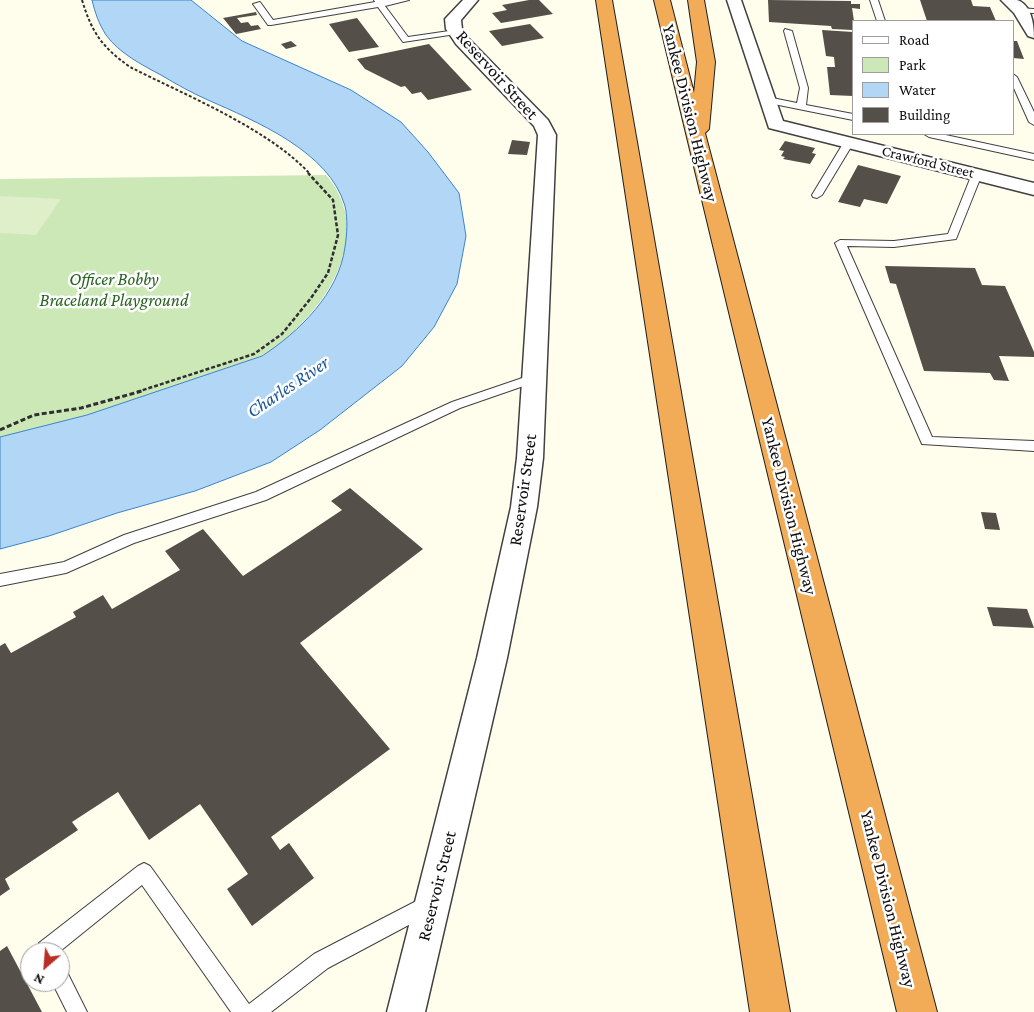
<!DOCTYPE html>
<html>
<head>
<meta charset="utf-8">
<style>
  body { margin:0 }
  #map { position:relative; width:1034px; height:1012px; overflow:hidden; background:#fffdec; font-family:"Crimson Pro",serif }
  canvas { display:block }
  .legend { position:absolute; left:852px; top:20px; width:162px; height:115px; box-sizing:border-box; background:#fff; border:1px solid #9e9e9e; margin:0; padding:6px 9px; list-style:none; font-size:15px; color:#0d0d0d }
  .legend li { display:flex; align-items:center; gap:10px; height:25px }
  .legend b { width:25px; border:1px solid #9e9e9e }
  .north { position:absolute; left:20px; top:942px; width:50px; height:50px; box-sizing:border-box; background:#fff; border:1px solid #9e9e9e; border-radius:50%; rotate:207deg; font-size:14px; font-weight:700; line-height:20px; text-align:center; color:#0d0d0d }
  .north::after { content:''; display:block; margin:auto; width:18px; height:22px; background:#ba2e27; clip-path:polygon(50% 0,100% 100%,50% 72%,0 100%) }
</style>
</head>
<body>
<div id="map">
<canvas width="1034" height="1012"></canvas>
<ul class="legend">
<li><b style="height:6px;background:#fff"></b>Road</li>
<li><b style="height:14px;background:#cce8b7"></b>Park</li>
<li><b style="height:14px;background:#b2d6f5"></b>Water</li>
<li><b style="height:14px;background:#554f49"></b>Building</li>
</ul>
<div class="north">N</div>
</div>
<script>
const g = document.querySelector('canvas').getContext('2d');
g.lineJoin = 'round';
function fillPath(path, color) { g.fillStyle = color; g.fill(path, 'evenodd'); }
function stroke(path, color, width, dash) { g.strokeStyle = color; g.lineWidth = width; g.lineCap = dash ? 'butt' : 'round'; g.setLineDash(dash || []); g.stroke(path); }
function label(font, color, halo, rows, align = 'center') {
  g.font = font + ' "Crimson Pro",serif'; g.lineWidth = 5; g.setLineDash([]); g.textBaseline = 'middle'; g.strokeStyle = halo; g.fillStyle = color; for (const [text, x, y, turn = 0] of rows) {
    g.save(); g.translate(x, y); g.rotate((+turn || 0) * Math.PI / 180); g.textAlign = isNaN(turn) ? turn : align; if (halo) g.strokeText(text, 0, 0); g.fillText(text, 0, 0); g.restore();
  }
}
fillPath(new Path2D(`
  M 326,175 C 369,225 339,287 298,327 C 284,341 270,353 251,360 L 87,415 L 0,437 L 0,179 Z`), '#cce8b7');
fillPath(new Path2D(`
  M 0,196 L 61,199 L 36,235 L 0,233 Z`), '#deefc9');
const water = new Path2D(`
  M 92,0 L 191,0 L 242,41 L 351,90 L 401,122 L 428,152 L 459,193 L 466,236 L 457,284 L 434,327 L 402,366 L 320,430 L 271,462 L 195,491 L 117,513 L 49,536 L 0,549 L 0,437 L 87,415 L 262,356 C 299,332 339,293 345,247 C 347,234 348,219 345,206 C 329,151 255,121 208,100 C 192,93 176,84 161,75 C 142,65 119,53 106,35 C 99,24 95,13 92,0 Z`);
fillPath(water, '#b2d6f5');
stroke(water, '#3a84cb', 1);
fillPath(new Path2D(`
  M 529,0 L 539,0 L 553,14 L 501,23 L 492,13 L 507,10 L 502,5 Z
  M 768,0 L 851,1 L 851,4 L 860,4 L 860,9 L 852,8 L 854,21 L 853,21 L 853,30 L 832,29 L 831,26 L 769,22 Z
  M 920,0 L 971,0 L 973,6 L 990,7 L 996,21 L 927,21 Z
  M 256,12 L 257,15 L 237,18 L 241,23 L 248,22 L 251,26 L 258,25 L 261,29 L 236,34 L 223,18 Z
  M 357,18 L 379,47 L 349,52 L 329,24 Z
  M 530,24 L 544,38 L 502,46 L 489,31 Z
  M 822,30 L 853,32 L 853,96 L 830,95 L 827,67 L 835,67 L 834,57 L 826,56 Z
  M 291,41 L 297,46 L 286,49 L 281,44 Z
  M 1013,41 L 1017,41 L 1024,59 L 1013,58 Z
  M 429,44 L 472,90 L 428,100 L 421,92 L 412,94 L 405,86 L 401,87 L 365,69 L 357,59 Z
  M 512,140 L 530,142 L 527,155 L 508,154 Z
  M 785,141 L 815,148 L 812,153 L 816,154 L 810,164 L 783,159 L 785,157 L 781,156 L 784,151 L 779,150 Z
  M 858,165 L 901,176 L 887,204 L 864,199 L 860,207 L 838,202 Z
  M 885,266 L 975,268 L 982,285 L 1005,286 L 1034,352 L 1034,357 L 999,356 L 1009,381 L 994,380 L 990,373 L 924,371 L 896,284 L 890,283 Z
  M 350,488 L 423,549 L 300,643 L 390,749 L 271,837 L 280,850 L 289,843 L 314,878 L 252,926 L 227,889 L 248,874 L 200,804 L 149,840 L 118,792 L 72,822 L 78,830 L 5,879 L 10,889 L 0,896 L 0,646 L 5,643 L 11,653 L 76,617 L 73,612 L 103,595 L 112,609 L 180,570 L 165,551 L 203,529 L 243,576 L 342,510 L 331,501 Z
  M 981,512 L 996,513 L 1000,530 L 985,529 Z
  M 987,607 L 1027,609 L 1034,628 L 993,626 Z
  M 7,946 L 42,1012 L 0,1012 L 0,951 Z`), '#554f49');
const service = new Path2D(`
  M 374,0 L 409,0 L 385,6 L 408,37 L 456,30 L 460,32 L 456,34 L 403,42 L 378,7 L 271,25 L 268,25 L 253,4 L 260,2 L 273,20 L 375,2 Z
  M 870,0 L 878,0 L 885,21 L 877,21 Z
  M 1017,8 L 1034,9 L 1034,13 L 1017,12 Z
  M 785,29 L 792,31 L 808,88 L 806,105 L 853,114 L 853,120 L 764,102 L 764,98 L 767,97 L 797,103 L 800,88 L 784,31 Z
  M 1013,74 L 1017,77 L 1034,112 L 1034,125 L 1029,122 L 1013,86 Z
  M 924,134 L 941,134 L 1034,154 L 1034,160 L 929,137 Z
  M 849,139 L 854,142 L 822,195 L 817,198 L 813,197 L 812,195 L 844,142 Z
  M 977,171 L 982,174 L 956,239 L 894,247 L 847,246 L 932,437 L 1034,441 L 1034,451 L 922,444 L 835,243 L 840,240 L 894,241 L 948,234 L 972,174 Z
  M 534,374 L 538,375 L 540,378 L 538,381 L 460,408 L 266,500 L 134,543 L 66,573 L 0,586 L 0,574 L 64,562 L 124,535 L 256,492 L 452,402 Z
  M 144,863 L 150,866 L 249,1004 L 314,954 L 428,895 L 435,897 L 437,904 L 435,911 L 328,968 L 271,1012 L 231,1012 L 142,885 L 59,952 L 37,952 L 39,943 L 138,866 Z
  M 60,969 L 67,972 L 87,1012 L 67,1012 L 52,982 L 60,982 Z`);
const minor = new Path2D(`
  M 463,0 L 478,0 L 461,20 L 462,29 L 468,38 L 548,120 L 556,135 L 543,458 L 537,507 L 507,658 L 425,1012 L 387,1012 L 477,658 L 511,507 L 517,458 L 538,135 L 534,126 L 456,44 L 446,29 L 445,19 Z
  M 727,0 L 741,0 L 783,121 L 1034,183 L 1034,195 L 769,128 Z
  M 1001,0 C 1005,0 1012,0 1017,0 C 1032,5 1034,25 1034,38 L 1028,36 L 1014,13 Z`);
const motorway = new Path2D(`
  M 596,0 L 612,0 L 790,1012 L 750,1012 Z
  M 654,0 L 670,0 L 694,93 L 697,62 L 688,0 L 704,0 L 715,62 L 709,129 L 705,133 L 937,1012 L 897,1012 Z`);
stroke(service, '#404040', 2);
stroke(minor, '#404040', 3);
stroke(motorway, '#1e1e1e', 2);
stroke(new Path2D(`
  M 82,0 C 92,33 102,47 130,67 C 185,95 269,129 310,174`), '#2f2f2f', 2, [3, 2]);
stroke(new Path2D(`
  M 137,392 L 254,354 L 282,334 L 311,298 L 328,273 L 338,235 L 333,200 L 308,173`), '#2f2f2f', 2.5, [4, 2]);
stroke(new Path2D(`
  M 0,430 L 34,415 L 81,408 L 142,391`), '#2f2f2f', 3, [5, 2.5]);
fillPath(service, '#fff');
fillPath(minor, '#fff');
fillPath(motorway, '#f2ac57');
label('15px', '#0d0d0d', '#fff', [
  ["Crawford Street",928,162,14]
]);
label('18px', '#0d0d0d', '#fff', [
  ["Reservoir Street",497,75,48],
  ["Yankee Division Highway",690,113,76],
  ["Reservoir Street",523,490,-82],
  ["Yankee Division Highway",789,506,76],
  ["Reservoir Street",437,886,-76],
  ["Yankee Division Highway",888,899,76]
]);
label('italic 18px', '#26631e', '#fff', [
  ["Officer Bobby",114,279],
  ["Braceland Playground",114,300]
]);
label('italic 19px', '#18569c', '#fff', [
  ["Charles River",288,387,-34]
]);
</script>
</body>
</html>
